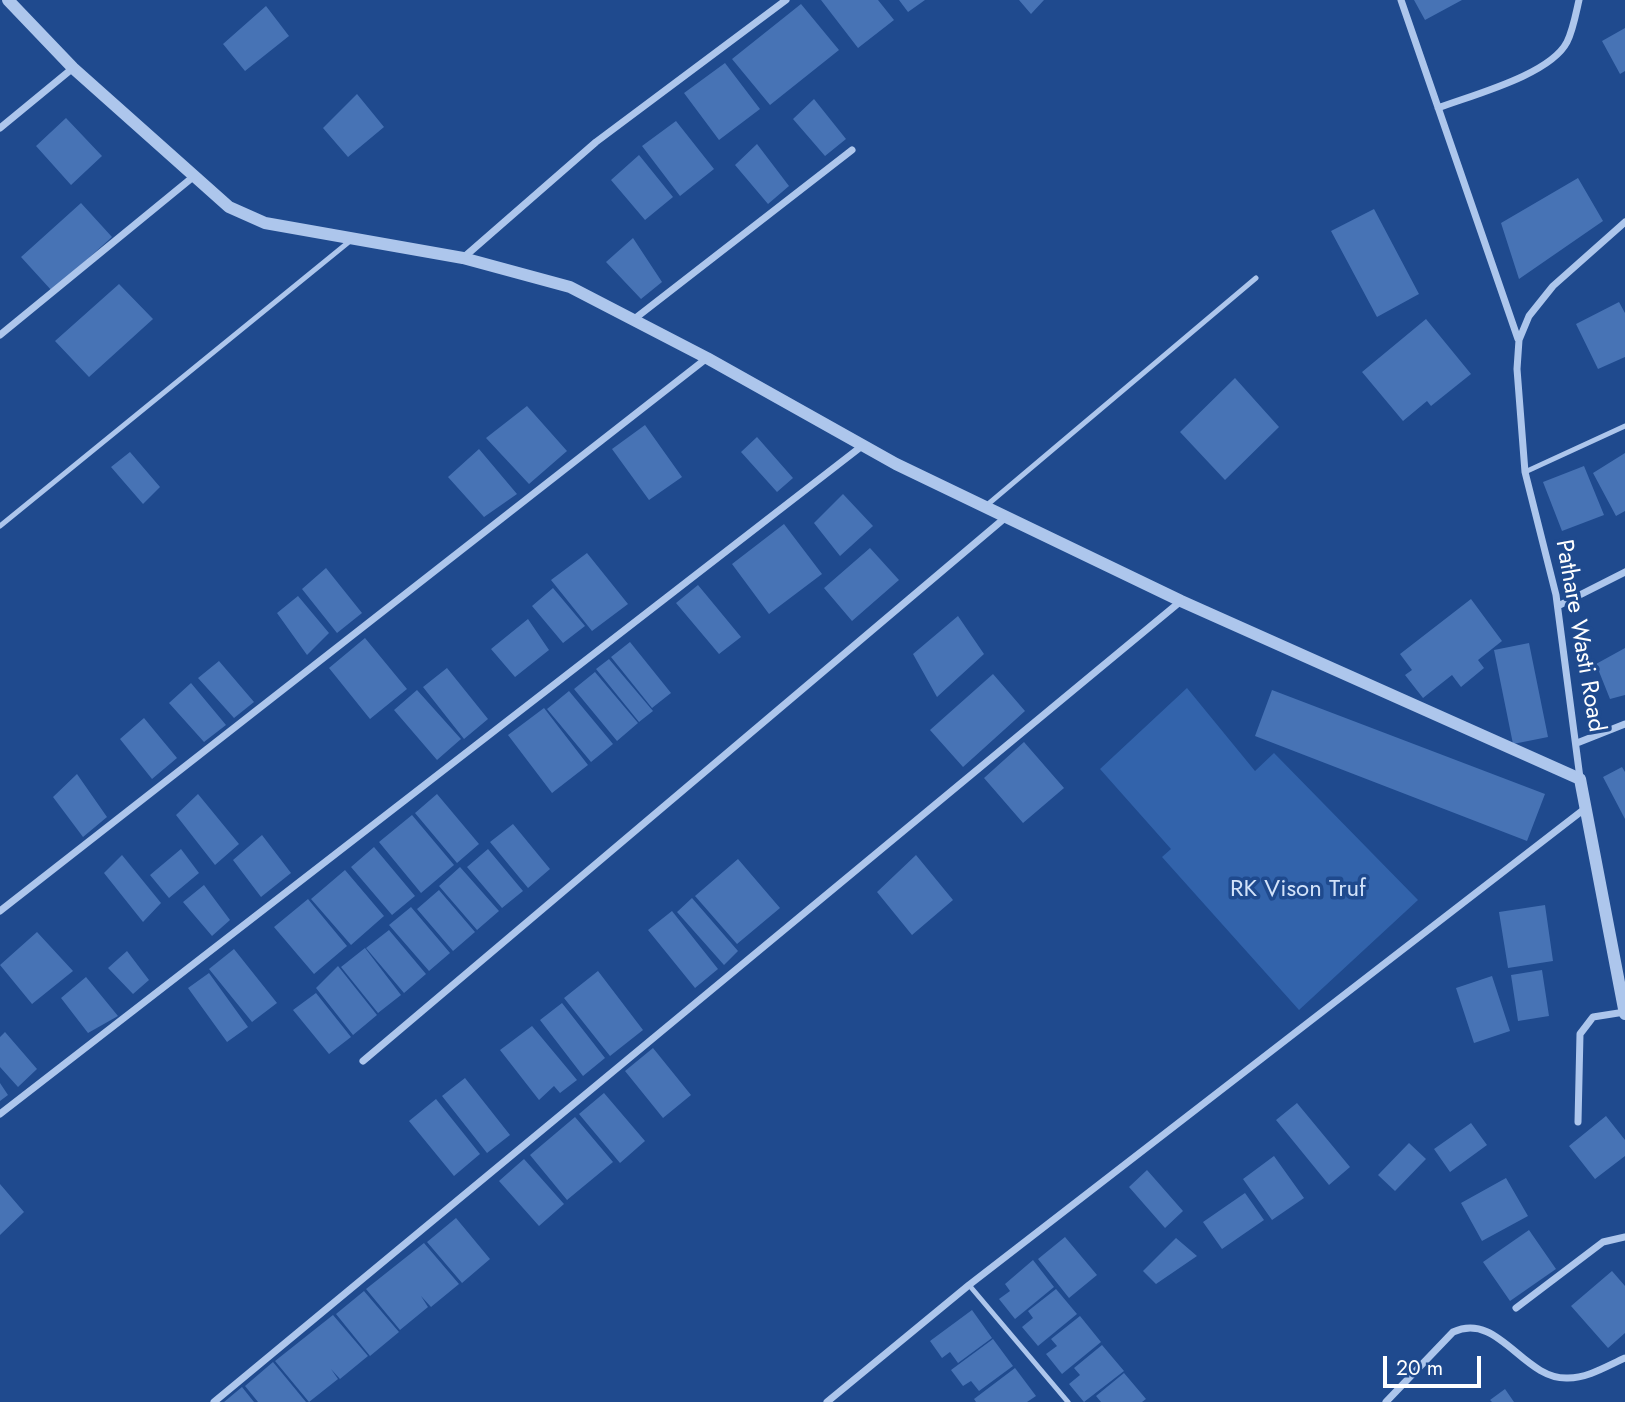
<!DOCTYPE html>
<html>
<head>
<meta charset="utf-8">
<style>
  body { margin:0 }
  #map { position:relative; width:1625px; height:1402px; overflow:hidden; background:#1f4a8e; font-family:Jost,sans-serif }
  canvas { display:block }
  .scale { position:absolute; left:1383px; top:1356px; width:98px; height:32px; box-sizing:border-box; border:4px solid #fff; border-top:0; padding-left:9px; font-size:21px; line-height:24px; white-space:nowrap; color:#fff; -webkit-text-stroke:5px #1f4a8e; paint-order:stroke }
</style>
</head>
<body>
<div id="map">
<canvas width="1625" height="1402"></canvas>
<div class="scale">20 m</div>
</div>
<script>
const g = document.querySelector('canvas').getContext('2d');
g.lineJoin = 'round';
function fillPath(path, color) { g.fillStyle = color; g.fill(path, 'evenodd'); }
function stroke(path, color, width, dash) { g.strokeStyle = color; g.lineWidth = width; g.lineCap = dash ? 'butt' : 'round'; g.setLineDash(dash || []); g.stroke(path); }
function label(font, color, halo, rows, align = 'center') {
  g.font = font + ' Jost,sans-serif'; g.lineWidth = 7; g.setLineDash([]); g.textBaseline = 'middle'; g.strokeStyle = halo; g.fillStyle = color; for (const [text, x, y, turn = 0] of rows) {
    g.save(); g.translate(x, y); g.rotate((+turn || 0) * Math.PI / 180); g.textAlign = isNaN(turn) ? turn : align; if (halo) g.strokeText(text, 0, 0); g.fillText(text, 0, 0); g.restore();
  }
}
fillPath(new Path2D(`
  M 1187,688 L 1255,771 L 1274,753 L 1418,900 L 1299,1010 L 1162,857 L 1171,849 L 1100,769 Z`), '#3263ab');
fillPath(new Path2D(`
  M 821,0 L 878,0 L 894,20 L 858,48 Z
  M 899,0 L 925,0 L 908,12 Z
  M 1019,0 L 1044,0 L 1031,14 Z
  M 1414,0 L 1462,0 L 1425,20 Z
  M 801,4 L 839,50 L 770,105 L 732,59 Z
  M 266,6 L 289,36 L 245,71 L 223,44 Z
  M 1625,28 L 1625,71 L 1620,74 L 1602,41 Z
  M 725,63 L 760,109 L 719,140 L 684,93 Z
  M 357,94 L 384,127 L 348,157 L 323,128 Z
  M 814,99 L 846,139 L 825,156 L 793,119 Z
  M 66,118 L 102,156 L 71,185 L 36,146 Z
  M 676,121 L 714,169 L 680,196 L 642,146 Z
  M 757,144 L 789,186 L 768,204 L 735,165 Z
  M 639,155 L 673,197 L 645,220 L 611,180 Z
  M 1578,178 L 1603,221 L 1519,279 L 1501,223 Z
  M 81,203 L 112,237 L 52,291 L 21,257 Z
  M 1374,209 L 1419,294 L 1377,317 L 1331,231 Z
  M 633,238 L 662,282 L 641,299 L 606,262 Z
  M 119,284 L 153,319 L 89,377 L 55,341 Z
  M 1619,302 L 1625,313 L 1625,357 L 1598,369 L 1576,324 Z
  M 1426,319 L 1471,374 L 1431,406 L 1427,401 L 1403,421 L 1362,372 Z
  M 1235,378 L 1279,427 L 1225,480 L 1180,432 Z
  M 527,406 L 567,451 L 529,484 L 486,438 Z
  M 645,425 L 682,477 L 649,500 L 612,449 Z
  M 757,437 L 793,478 L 777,492 L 741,452 Z
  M 479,449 L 517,494 L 484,517 L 448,477 Z
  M 130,452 L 160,487 L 143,504 L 111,467 Z
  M 1625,453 L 1625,511 L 1616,516 L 1593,473 Z
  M 1584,466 L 1604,515 L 1562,531 L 1543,482 Z
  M 843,494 L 873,526 L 840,556 L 814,523 Z
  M 784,524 L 822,574 L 769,614 L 732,564 Z
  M 870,548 L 899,580 L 852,621 L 824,588 Z
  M 587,553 L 628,604 L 592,631 L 551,580 Z
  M 326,568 L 362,613 L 337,633 L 302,589 Z
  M 698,585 L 741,637 L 719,654 L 676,603 Z
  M 553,588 L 585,626 L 563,643 L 532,606 Z
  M 298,596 L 329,633 L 307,655 L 277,613 Z
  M 1471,599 L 1502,641 L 1478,660 L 1484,668 L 1461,687 L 1452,675 L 1423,698 L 1405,675 L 1412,670 L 1400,654 Z
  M 958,616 L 984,654 L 937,697 L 913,654 Z
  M 528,619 L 549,650 L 515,677 L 491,649 Z
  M 365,638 L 407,689 L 370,719 L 329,668 Z
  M 630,642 L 671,693 L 652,708 L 611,657 Z
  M 1529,643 L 1548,737 L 1513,744 L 1494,650 Z
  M 1625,648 L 1625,695 L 1610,699 L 1596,664 Z
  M 609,659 L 653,711 L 639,722 L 596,669 Z
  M 219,661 L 254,702 L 234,718 L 198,678 Z
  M 447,668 L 488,719 L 464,739 L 423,687 Z
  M 595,672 L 638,723 L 617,741 L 574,689 Z
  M 993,674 L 1025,711 L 963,767 L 930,730 Z
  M 191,683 L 226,725 L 204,742 L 169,703 Z
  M 417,690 L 461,739 L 437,760 L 394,710 Z
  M 1272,690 L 1545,794 L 1527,841 L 1255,736 Z
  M 569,691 L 613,744 L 591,762 L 547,709 Z
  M 544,708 L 588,765 L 552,793 L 508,735 Z
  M 144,718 L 177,758 L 152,779 L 120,739 Z
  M 1024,742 L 1064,788 L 1023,823 L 984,778 Z
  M 1622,767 L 1625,772 L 1625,819 L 1603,777 Z
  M 77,774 L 107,817 L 83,837 L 53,797 Z
  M 198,794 L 239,844 L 215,865 L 176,815 Z
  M 437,794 L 479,844 L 457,863 L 415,813 Z
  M 412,815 L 454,865 L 421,893 L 379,842 Z
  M 513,824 L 550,869 L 528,888 L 490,842 Z
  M 262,835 L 291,873 L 261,897 L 233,860 Z
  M 374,847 L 415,896 L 392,915 L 351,867 Z
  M 181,849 L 199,873 L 169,898 L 150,875 Z
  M 488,849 L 523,891 L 502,908 L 467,867 Z
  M 122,855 L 161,903 L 143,922 L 104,873 Z
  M 916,855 L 953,900 L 912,935 L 877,892 Z
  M 738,859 L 780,908 L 737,944 L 695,896 Z
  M 460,867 L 499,911 L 477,930 L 439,886 Z
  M 345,870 L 384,916 L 351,945 L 311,899 Z
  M 204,885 L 230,920 L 212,936 L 183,902 Z
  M 439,890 L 475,932 L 453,951 L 417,909 Z
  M 692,898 L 738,951 L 724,965 L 677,912 Z
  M 308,899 L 347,946 L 314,974 L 274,927 Z
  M 1545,905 L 1553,961 L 1508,968 L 1499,912 Z
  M 411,907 L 450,953 L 429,971 L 389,925 Z
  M 672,911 L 718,969 L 695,988 L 648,930 Z
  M 389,930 L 426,974 L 404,993 L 366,948 Z
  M 37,932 L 73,971 L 32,1004 L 0,965 Z
  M 365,948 L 401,995 L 378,1013 L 341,967 Z
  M 234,949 L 277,1003 L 252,1022 L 209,969 Z
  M 127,951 L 149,980 L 133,994 L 108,968 Z
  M 338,966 L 377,1015 L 353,1035 L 316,988 Z
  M 1542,970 L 1549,1016 L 1518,1021 L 1511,975 Z
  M 598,971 L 643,1030 L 610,1056 L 564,998 Z
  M 209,973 L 248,1027 L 227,1042 L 188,988 Z
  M 1492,976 L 1510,1031 L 1474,1043 L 1456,988 Z
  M 86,977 L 118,1016 L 88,1033 L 61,998 Z
  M 316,993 L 351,1037 L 329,1054 L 293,1010 Z
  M 562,1003 L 605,1058 L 583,1076 L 540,1020 Z
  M 532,1026 L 577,1080 L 560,1093 L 554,1086 L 539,1100 L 500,1050 Z
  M 5,1032 L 37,1069 L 18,1087 L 0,1067 L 0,1037 Z
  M 653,1048 L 691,1095 L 663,1118 L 625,1071 Z
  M 465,1078 L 510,1135 L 487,1153 L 442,1096 Z
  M 0,1083 L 8,1095 L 0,1101 Z
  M 604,1093 L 645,1141 L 620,1163 L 579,1114 Z
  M 436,1099 L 480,1154 L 454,1176 L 409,1121 Z
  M 1297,1103 L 1350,1167 L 1329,1185 L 1276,1120 Z
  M 1606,1116 L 1625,1140 L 1625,1156 L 1595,1179 L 1569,1146 Z
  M 575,1117 L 613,1162 L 567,1200 L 530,1155 Z
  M 1471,1123 L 1487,1145 L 1450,1172 L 1434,1149 Z
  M 1409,1143 L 1426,1159 L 1395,1191 L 1378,1175 Z
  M 1274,1156 L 1304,1198 L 1272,1220 L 1243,1179 Z
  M 524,1159 L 564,1204 L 539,1226 L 499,1181 Z
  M 1147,1170 L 1183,1211 L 1165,1228 L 1129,1187 Z
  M 1506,1178 L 1528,1216 L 1482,1241 L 1461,1203 Z
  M 0,1184 L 24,1212 L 0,1235 Z
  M 1245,1193 L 1264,1220 L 1222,1249 L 1203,1222 Z
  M 456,1218 L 490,1259 L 462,1283 L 427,1242 Z
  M 1529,1230 L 1556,1269 L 1510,1301 L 1483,1262 Z
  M 1065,1237 L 1097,1275 L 1069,1298 L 1038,1259 Z
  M 1176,1238 L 1197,1256 L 1156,1284 L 1143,1271 Z
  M 424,1243 L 459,1284 L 431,1307 L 421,1296 L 428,1307 L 400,1330 L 366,1289 Z
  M 1033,1260 L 1054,1287 L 1015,1319 L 999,1299 L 1010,1291 L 1005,1284 Z
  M 1612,1271 L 1625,1286 L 1625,1333 L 1608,1348 L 1571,1306 Z
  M 1056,1289 L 1077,1314 L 1038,1346 L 1022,1327 L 1033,1318 L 1028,1311 Z
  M 364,1291 L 399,1332 L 370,1356 L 336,1314 Z
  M 972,1310 L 992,1338 L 958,1363 L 950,1352 L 942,1358 L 930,1341 Z
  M 333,1315 L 368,1356 L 340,1379 L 331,1369 L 338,1379 L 309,1402 L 275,1361 Z
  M 1080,1316 L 1101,1342 L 1062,1374 L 1046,1354 L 1057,1346 L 1051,1339 Z
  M 993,1339 L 1013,1366 L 979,1391 L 971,1381 L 963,1386 L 951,1370 Z
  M 1102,1345 L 1124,1371 L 1084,1402 L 1069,1384 L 1080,1375 L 1074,1368 Z
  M 273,1362 L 306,1402 L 258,1402 L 245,1386 Z
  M 1015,1368 L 1036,1396 L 1027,1402 L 976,1402 L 974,1399 Z
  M 1124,1373 L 1146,1399 L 1142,1402 L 1101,1402 L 1096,1396 Z
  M 242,1387 L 254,1402 L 224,1402 Z
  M 1505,1389 L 1514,1402 L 1492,1402 L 1490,1400 Z`), '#4773b5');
stroke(new Path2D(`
  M 1525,472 L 1625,426
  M 987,505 L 1256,278
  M 0,526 L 350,241
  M 969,1285 L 1068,1402`), '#adc6ec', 5);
stroke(new Path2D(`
  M 1401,0 L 1518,339
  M 1438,108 C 1472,95 1550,75 1567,42 C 1573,30 1576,13 1579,0
  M 0,128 L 73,68
  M 463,258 L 596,142 L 786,0
  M 633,320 L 852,150
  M 0,335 L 193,177
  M 1558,606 L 1625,572
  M 1577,743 L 1625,724
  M 1580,778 L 1556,595 L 1525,472 L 1517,369 L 1519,340 L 1529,316 L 1553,286 L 1625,222
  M 0,911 L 707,358
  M 363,1061 L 1006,517
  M 0,1114 L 862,446
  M 1578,1122 L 1580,1034 L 1593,1017 L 1625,1012
  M 1516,1308 L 1603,1242 L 1625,1237
  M 214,1402 L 1181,601
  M 827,1402 L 969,1285 L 1587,807
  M 1386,1402 L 1453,1332 C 1499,1311 1523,1380 1568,1378 C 1588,1378 1607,1366 1625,1358`), '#adc6ec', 7);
stroke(new Path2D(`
  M 8,0 L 73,68 L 229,207 L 265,223 L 463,258 L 570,287 L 707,358 L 896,464 L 1181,601 L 1580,779 L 1625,1014`), '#adc6ec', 12);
label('24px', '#fff', '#1f4a8e', [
  ["Pathare Wasti Road",1579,636,80]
]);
label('24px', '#d2e2f9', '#1f4a8e', [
  ["RK Vison Truf",1298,890]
]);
</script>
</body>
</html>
